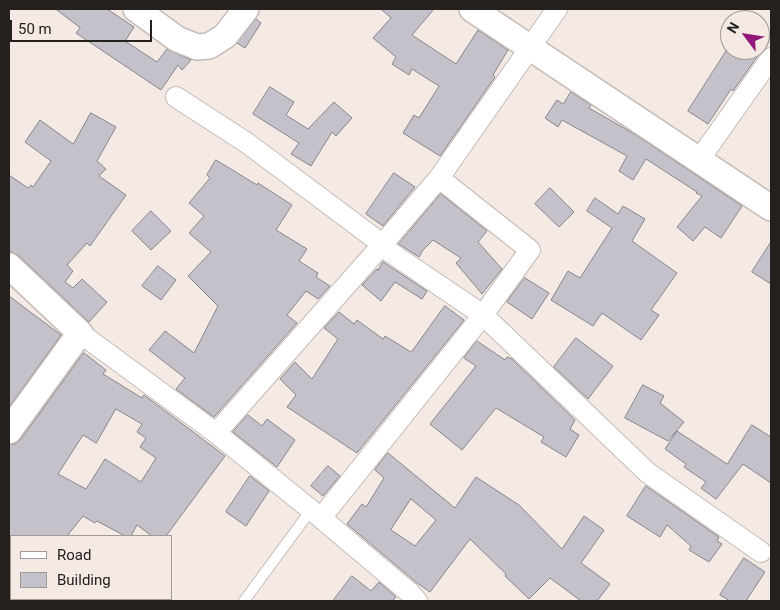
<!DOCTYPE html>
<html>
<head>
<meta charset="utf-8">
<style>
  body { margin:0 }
  #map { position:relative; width:780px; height:610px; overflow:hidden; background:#f4e9e3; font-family:Roboto,sans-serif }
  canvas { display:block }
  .frame { position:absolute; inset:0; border:10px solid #24201e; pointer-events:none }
  .legend { position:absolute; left:10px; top:535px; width:162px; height:65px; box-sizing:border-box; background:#f4e9e3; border:1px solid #a19994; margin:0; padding:6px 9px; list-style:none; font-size:15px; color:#24201e }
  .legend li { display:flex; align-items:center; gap:10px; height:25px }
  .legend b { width:25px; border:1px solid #a19994 }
  .north { position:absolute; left:720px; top:10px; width:50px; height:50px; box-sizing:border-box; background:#f4e9e3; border:1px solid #a19994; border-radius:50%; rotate:301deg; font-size:14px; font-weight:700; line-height:20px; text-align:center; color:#24201e }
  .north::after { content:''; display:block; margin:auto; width:18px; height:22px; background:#911876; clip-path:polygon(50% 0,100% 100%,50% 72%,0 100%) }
  .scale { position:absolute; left:10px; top:20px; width:142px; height:22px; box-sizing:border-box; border:2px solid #24201e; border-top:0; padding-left:6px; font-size:15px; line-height:18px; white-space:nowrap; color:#24201e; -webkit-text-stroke:4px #f4e9e3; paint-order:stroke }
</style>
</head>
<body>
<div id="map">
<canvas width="780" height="610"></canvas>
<div class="frame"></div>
<ul class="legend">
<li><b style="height:6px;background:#fff"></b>Road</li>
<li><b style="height:14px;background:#c4c1ca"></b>Building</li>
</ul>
<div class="north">N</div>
<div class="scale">50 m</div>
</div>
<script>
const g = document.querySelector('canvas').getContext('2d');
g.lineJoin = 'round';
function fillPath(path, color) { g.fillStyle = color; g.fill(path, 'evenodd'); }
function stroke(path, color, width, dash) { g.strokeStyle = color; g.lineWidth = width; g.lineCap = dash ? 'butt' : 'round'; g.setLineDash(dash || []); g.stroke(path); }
const building = new Path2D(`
  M 56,9 L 107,9 L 134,27 L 125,41 L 157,62 L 167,49 L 191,60 L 182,70 L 178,65 L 161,90 L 76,33 L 80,28 Z
  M 381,9 L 434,9 L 412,35 L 456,64 L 478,30 L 508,50 L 493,75 L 495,77 L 440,156 L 403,133 L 414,115 L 419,118 L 439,86 L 412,69 L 409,75 L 392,64 L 396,57 L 373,38 L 391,18 Z
  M 256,19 L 261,23 L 245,48 L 237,43 Z
  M 727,50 L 752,50 L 759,54 L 733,91 L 731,89 L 708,124 L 688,111 Z
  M 270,87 L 294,102 L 286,115 L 308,129 L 334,102 L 352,118 L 336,136 L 332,132 L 311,166 L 291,154 L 299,143 L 253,114 Z
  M 571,92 L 591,105 L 589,108 L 636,135 L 742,206 L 721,238 L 705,227 L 693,241 L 677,227 L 702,196 L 696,193 L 697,192 L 646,159 L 633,180 L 619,171 L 627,156 L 562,120 L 558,127 L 545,118 L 557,100 L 563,104 Z
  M 91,113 L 116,127 L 97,161 L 106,169 L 99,176 L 126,195 L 90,246 L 87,243 L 67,265 L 73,271 L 65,282 L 73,288 L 82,279 L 107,302 L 89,322 L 19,256 L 9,251 L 9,175 L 28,188 L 31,185 L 33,187 L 51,161 L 25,142 L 40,120 L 73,144 Z
  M 216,160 L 257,185 L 258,183 L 292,205 L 276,230 L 307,249 L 299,261 L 318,273 L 316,277 L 330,286 L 318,299 L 306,291 L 287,315 L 297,323 L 214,417 L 176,389 L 185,378 L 149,350 L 165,331 L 194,353 L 218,306 L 188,276 L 211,252 L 189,233 L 204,216 L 189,203 L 210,178 L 207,175 Z
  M 394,173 L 415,187 L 383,226 L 366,214 Z
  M 550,188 L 574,212 L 559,227 L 535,204 Z
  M 441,194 L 487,231 L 478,242 L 502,269 L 482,294 L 456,263 L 461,258 L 433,240 L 423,250 L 419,257 L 399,244 Z
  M 595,198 L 618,214 L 623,206 L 645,219 L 632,241 L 677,273 L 651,310 L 659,315 L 641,340 L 602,313 L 593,326 L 551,300 L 568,271 L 580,278 L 612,228 L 587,211 Z
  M 151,211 L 171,231 L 151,250 L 132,231 Z
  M 771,242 L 771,284 L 752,272 Z
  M 383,262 L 427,291 L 422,299 L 395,282 L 381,301 L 362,285 L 377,269 L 378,270 Z
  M 158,266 L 176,280 L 161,300 L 142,286 Z
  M 525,278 L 549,293 L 532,319 L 507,302 Z
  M 9,296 L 61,335 L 9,407 Z
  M 445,306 L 464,320 L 357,453 L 287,407 L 296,395 L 280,379 L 295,362 L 312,379 L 338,339 L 324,328 L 339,312 L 354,324 L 357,320 L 383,339 L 385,336 L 411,352 Z
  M 576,338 L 613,366 L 588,399 L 554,367 Z
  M 477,341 L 505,360 L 507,357 L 512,359 L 575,420 L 570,429 L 579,435 L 566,457 L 541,442 L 544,437 L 496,408 L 462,450 L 430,424 L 476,366 L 464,358 Z
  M 84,353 L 106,370 L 103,374 L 142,398 L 144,395 L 225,456 L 166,536 L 152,536 L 137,525 L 131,536 L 125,536 L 97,521 L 95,523 L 83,516 L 67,536 L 9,536 L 9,445 L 15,444 L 21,439 ZM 116,409 L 142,424 L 137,432 L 146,438 L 140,447 L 156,458 L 141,482 L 105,459 L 86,489 L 58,474 L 83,435 L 96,443 Z
  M 643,385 L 664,396 L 660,403 L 684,422 L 668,441 L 625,418 Z
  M 248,415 L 262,426 L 267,419 L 295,440 L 277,467 L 233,432 Z
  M 752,425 L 771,437 L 771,483 L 743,464 L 716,499 L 701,488 L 706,482 L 684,467 L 686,464 L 665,449 L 677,431 L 727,464 Z
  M 388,453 L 455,508 L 476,477 L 519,505 L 562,549 L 584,516 L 604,530 L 581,563 L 610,584 L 597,601 L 581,601 L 550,578 L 529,599 L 505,576 L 506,574 L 470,539 L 430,592 L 417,583 L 347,524 L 362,504 L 366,507 L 384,478 L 375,470 ZM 411,499 L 436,520 L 415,546 L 391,530 Z
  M 328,466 L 340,476 L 323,496 L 311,486 Z
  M 250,476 L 269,491 L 246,526 L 226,512 Z
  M 646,486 L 719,537 L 717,541 L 722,544 L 709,562 L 689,550 L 691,546 L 667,525 L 660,537 L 627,516 Z
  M 744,558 L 765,572 L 746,601 L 730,601 L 720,595 Z
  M 352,576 L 371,591 L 379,582 L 396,597 L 392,601 L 333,601 Z`);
fillPath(building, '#c4c1ca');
stroke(building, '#87848d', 1);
const service = new Path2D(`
  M 244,601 L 311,510`);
const minor = new Path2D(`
  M 176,97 L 247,143 L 382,244 L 381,246 L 483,315 L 648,473 L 761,552
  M 699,160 L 771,58
  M 80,333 L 216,433 L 321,518 L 483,315 L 530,250 L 439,178 L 557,9
  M 216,433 L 381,246 L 439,178
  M 321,518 L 410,593 L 417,601`);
const tertiary = new Path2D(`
  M 136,9 L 177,39 L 197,47 L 209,46 L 225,36 L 246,9
  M 472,9 L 771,208
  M 9,266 L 80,333 L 9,431`);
stroke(service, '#c5bbb6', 12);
stroke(minor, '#c5bbb6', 22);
stroke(tertiary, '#c5bbb6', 28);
stroke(service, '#fff', 10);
stroke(minor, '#fff', 20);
stroke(tertiary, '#fff', 25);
</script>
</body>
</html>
